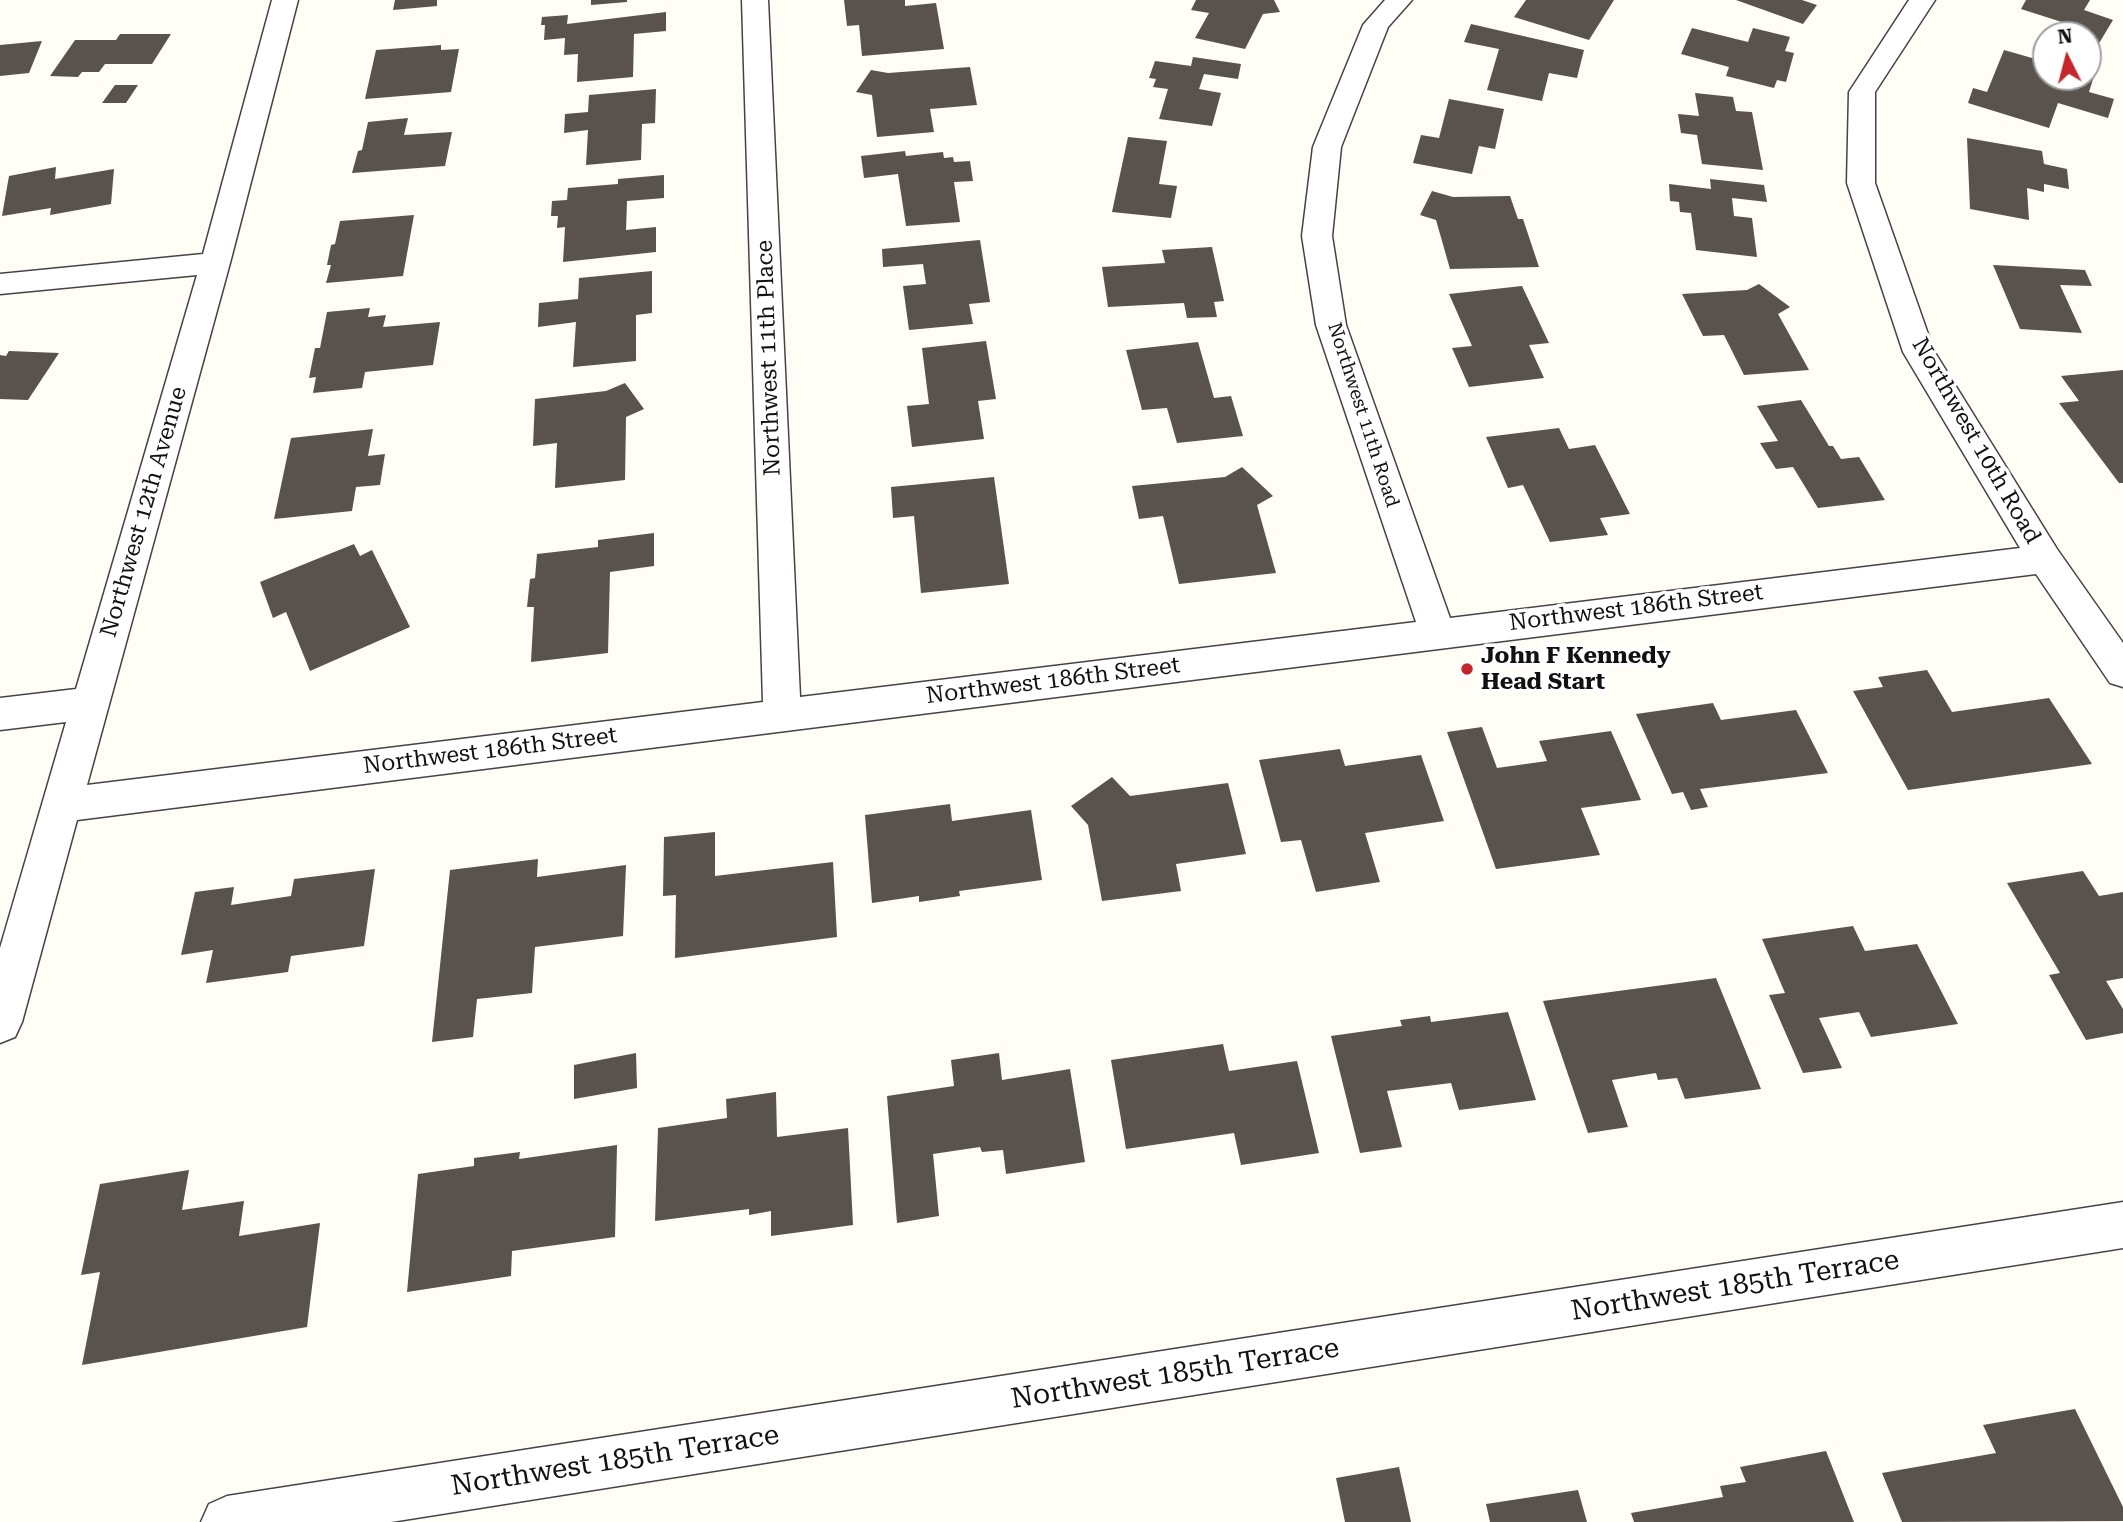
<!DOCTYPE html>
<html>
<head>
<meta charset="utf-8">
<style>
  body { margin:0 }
  #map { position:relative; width:2123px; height:1522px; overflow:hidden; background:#fffdf5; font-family:"Roboto Serif",serif }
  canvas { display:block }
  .north { position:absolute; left:2032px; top:21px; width:70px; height:70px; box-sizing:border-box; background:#fff; border:2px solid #a0a0a0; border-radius:50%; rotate:354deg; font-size:19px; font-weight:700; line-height:28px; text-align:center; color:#111 }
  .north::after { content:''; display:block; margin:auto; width:24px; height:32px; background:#c4262e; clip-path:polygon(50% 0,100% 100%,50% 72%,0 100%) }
</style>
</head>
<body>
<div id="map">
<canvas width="2123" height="1522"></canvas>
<div class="north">N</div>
</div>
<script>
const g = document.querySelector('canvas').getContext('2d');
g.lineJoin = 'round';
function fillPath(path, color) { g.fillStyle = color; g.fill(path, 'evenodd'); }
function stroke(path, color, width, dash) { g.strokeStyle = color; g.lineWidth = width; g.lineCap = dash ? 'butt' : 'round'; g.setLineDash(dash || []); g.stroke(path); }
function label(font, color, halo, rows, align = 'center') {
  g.font = font + ' "Roboto Serif",serif'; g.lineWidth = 7; g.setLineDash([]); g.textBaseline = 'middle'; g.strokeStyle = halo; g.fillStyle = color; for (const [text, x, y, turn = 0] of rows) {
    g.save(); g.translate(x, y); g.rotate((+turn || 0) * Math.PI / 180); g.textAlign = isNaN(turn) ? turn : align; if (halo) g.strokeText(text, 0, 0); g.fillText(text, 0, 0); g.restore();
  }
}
fillPath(new Path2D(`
  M 395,0 L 437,0 L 437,6 L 393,10 Z
  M 591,0 L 627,0 L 627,2 L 591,5 Z
  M 844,0 L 905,0 L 905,6 L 936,3 L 944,49 L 862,56 L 859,25 L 847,26 Z
  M 1196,0 L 1274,0 L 1280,12 L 1263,14 L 1245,49 L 1195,38 L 1209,13 L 1191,10 Z
  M 1526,0 L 1614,0 L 1589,40 L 1514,17 Z
  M 1736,0 L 1802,0 L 1817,5 L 1803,24 Z
  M 2026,0 L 2090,0 L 2084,10 L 2113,20 L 2098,45 L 2088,41 L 2088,35 L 2063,33 L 2068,24 L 2021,9 Z
  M 666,12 L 666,31 L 634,34 L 633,77 L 577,82 L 578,54 L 564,55 L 565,38 L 544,40 L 545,25 L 541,25 L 542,17 L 568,15 L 567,24 Z
  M 1471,24 L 1584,50 L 1577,78 L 1549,73 L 1542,101 L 1487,90 L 1499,49 L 1464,42 Z
  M 1692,28 L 1748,42 L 1753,28 L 1790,37 L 1785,51 L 1794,53 L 1786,82 L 1777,80 L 1774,88 L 1726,76 L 1729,67 L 1681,54 Z
  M 120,34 L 171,34 L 152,64 L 105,64 L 99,72 L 82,72 L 78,77 L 50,76 L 75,40 L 116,40 Z
  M 42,41 L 29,73 L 0,76 L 0,45 Z
  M 441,45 L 441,50 L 459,49 L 451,92 L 365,99 L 376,50 Z
  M 2004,50 L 2046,62 L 2046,77 L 2094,76 L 2089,92 L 2114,99 L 2108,118 L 2058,103 L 2049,128 L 1968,103 L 1973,88 L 1987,92 Z
  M 1193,57 L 1241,64 L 1238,79 L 1204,74 L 1199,89 L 1221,93 L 1212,126 L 1159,119 L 1168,89 L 1153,87 L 1156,79 L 1149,78 L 1155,61 L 1191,66 Z
  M 970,67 L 977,105 L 930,109 L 934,132 L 877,137 L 872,95 L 856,92 L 871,70 L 888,73 Z
  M 115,85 L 138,85 L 126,103 L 102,103 Z
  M 656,89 L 655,123 L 642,124 L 641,160 L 586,165 L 588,130 L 564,133 L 565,114 L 588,112 L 589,95 Z
  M 1695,93 L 1733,97 L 1736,111 L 1752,112 L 1763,170 L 1702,164 L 1697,135 L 1681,133 L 1678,114 L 1699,116 Z
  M 1449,99 L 1504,109 L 1495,149 L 1479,146 L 1472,174 L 1413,163 L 1421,135 L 1439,138 Z
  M 408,118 L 404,135 L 452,132 L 445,166 L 352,173 L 358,151 L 362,150 L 368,122 Z
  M 1128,137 L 1167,141 L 1159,184 L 1177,186 L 1171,218 L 1112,212 Z
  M 1967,138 L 2042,151 L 2044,164 L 2067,169 L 2069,189 L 2044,184 L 2044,192 L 2027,188 L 2029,220 L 1970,209 Z
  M 905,151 L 906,156 L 943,152 L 944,158 L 953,157 L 954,162 L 970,161 L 973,181 L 954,182 L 960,222 L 906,226 L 898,174 L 864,178 L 861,156 Z
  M 56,167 L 55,179 L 114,169 L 111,204 L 50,215 L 51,208 L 2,216 L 9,176 Z
  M 664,175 L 664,198 L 627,201 L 626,230 L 656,227 L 656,252 L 563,262 L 565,227 L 557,228 L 558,216 L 551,216 L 552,201 L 567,200 L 568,188 L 618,184 L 618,179 Z
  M 1710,179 L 1764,185 L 1767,202 L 1732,198 L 1734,216 L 1752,218 L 1757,257 L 1696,250 L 1691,213 L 1680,212 L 1679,202 L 1670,201 L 1669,184 L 1711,189 Z
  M 1432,191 L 1453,197 L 1510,196 L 1518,219 L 1523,219 L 1539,267 L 1450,269 L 1436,220 L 1420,215 Z
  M 414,215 L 403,276 L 326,283 L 331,265 L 327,265 L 331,245 L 335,244 L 340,221 Z
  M 980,240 L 990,302 L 969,304 L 973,324 L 909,330 L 903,286 L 926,284 L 923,264 L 883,267 L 882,249 Z
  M 1212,247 L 1224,301 L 1214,302 L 1217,317 L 1187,318 L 1184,303 L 1108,307 L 1102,267 L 1165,263 L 1162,250 Z
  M 1993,265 L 2085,270 L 2092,286 L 2060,285 L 2082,333 L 2020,329 Z
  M 652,271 L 652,313 L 636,315 L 636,361 L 573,367 L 576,322 L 538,327 L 539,303 L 578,299 L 579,278 Z
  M 1759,284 L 1790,307 L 1778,314 L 1809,370 L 1744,375 L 1724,335 L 1703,336 L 1682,294 L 1747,290 Z
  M 1522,286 L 1549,343 L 1529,345 L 1544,378 L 1469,387 L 1452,348 L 1472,346 L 1449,294 Z
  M 370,308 L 368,317 L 386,315 L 383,327 L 440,322 L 433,365 L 365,372 L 362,388 L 313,393 L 316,377 L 309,378 L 315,348 L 320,348 L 327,312 Z
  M 986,341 L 996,399 L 978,401 L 984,439 L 912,447 L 907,406 L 929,404 L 922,348 Z
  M 1198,342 L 1214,398 L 1231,396 L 1243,436 L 1177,443 L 1167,408 L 1142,410 L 1126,350 Z
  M 9,351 L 59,353 L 28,400 L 0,399 L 0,355 L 6,356 Z
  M 2123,370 L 2123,483 L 2119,483 L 2059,403 L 2079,401 L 2061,376 Z
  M 625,383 L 644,409 L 626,417 L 625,480 L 555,488 L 557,443 L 533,446 L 535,399 L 606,391 Z
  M 1801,400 L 1829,446 L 1833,446 L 1841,459 L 1859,457 L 1885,500 L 1818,508 L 1793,467 L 1776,469 L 1760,443 L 1778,441 L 1757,406 Z
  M 1559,428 L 1569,449 L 1595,445 L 1630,514 L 1600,518 L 1608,535 L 1550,542 L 1523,485 L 1508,488 L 1486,437 Z
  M 373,429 L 368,456 L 385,454 L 380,485 L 356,487 L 352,511 L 274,519 L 291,438 Z
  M 1242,467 L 1273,496 L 1257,505 L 1276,573 L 1179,584 L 1163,516 L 1139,519 L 1132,486 L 1225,477 Z
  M 994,477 L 1009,584 L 921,593 L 914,516 L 893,518 L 891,487 Z
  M 654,533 L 654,566 L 610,572 L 608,653 L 531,662 L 534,607 L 527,607 L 530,579 L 535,578 L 537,554 L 598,547 L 598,540 Z
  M 354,544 L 360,556 L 372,550 L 410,627 L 310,671 L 286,612 L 273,618 L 260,582 Z
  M 1927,670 L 1952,712 L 2049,698 L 2092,764 L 1908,790 L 1853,691 L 1883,687 L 1878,677 Z
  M 1713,703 L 1721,720 L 1796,710 L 1828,773 L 1700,789 L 1708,807 L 1691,810 L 1683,792 L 1672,794 L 1636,714 Z
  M 1482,727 L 1497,768 L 1547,761 L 1539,741 L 1611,731 L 1641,800 L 1581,808 L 1600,855 L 1496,869 L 1447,732 Z
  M 1340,749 L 1345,766 L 1421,755 L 1444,821 L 1365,833 L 1380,882 L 1316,892 L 1301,840 L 1281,842 L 1259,760 Z
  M 1112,777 L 1130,796 L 1228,783 L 1246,854 L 1176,864 L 1181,891 L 1102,901 L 1088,825 L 1071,806 Z
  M 950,804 L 952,821 L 1031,810 L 1042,880 L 959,891 L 960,896 L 919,902 L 919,896 L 872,903 L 865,815 Z
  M 715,832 L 715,876 L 833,862 L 837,937 L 675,958 L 676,895 L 663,896 L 664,837 Z
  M 538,859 L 537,877 L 626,865 L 623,936 L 535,947 L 532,993 L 477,999 L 473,1037 L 432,1042 L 450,870 Z
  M 375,869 L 364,946 L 291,956 L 288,972 L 206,983 L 213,950 L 181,955 L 195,892 L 234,887 L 231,905 L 291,896 L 294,879 Z
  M 2083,871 L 2099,896 L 2123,892 L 2123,978 L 2106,981 L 2123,1009 L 2123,1033 L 2086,1040 L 2049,975 L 2060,973 L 2007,883 Z
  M 1853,926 L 1865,951 L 1917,944 L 1958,1024 L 1871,1037 L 1859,1012 L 1819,1018 L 1842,1068 L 1803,1073 L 1769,995 L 1785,993 L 1762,939 Z
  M 1716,978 L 1761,1089 L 1685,1099 L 1677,1078 L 1658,1080 L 1656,1073 L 1612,1080 L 1628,1127 L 1588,1133 L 1543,1001 Z
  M 1508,1012 L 1536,1100 L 1459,1110 L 1451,1083 L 1387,1091 L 1402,1147 L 1360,1153 L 1331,1036 L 1402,1026 L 1400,1020 L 1430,1016 L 1431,1022 Z
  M 1223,1044 L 1229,1071 L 1297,1061 L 1319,1153 L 1241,1165 L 1234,1133 L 1126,1149 L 1111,1060 Z
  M 636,1053 L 637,1088 L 574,1099 L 574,1065 Z
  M 999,1053 L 1002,1080 L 1070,1069 L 1085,1162 L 1006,1174 L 1003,1150 L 982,1152 L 980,1147 L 933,1154 L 939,1216 L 897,1223 L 887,1096 L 954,1086 L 951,1060 Z
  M 776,1092 L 777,1137 L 848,1128 L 853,1225 L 771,1236 L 771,1211 L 749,1215 L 749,1209 L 655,1221 L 658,1128 L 727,1118 L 726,1099 Z
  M 617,1145 L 615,1237 L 512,1251 L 511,1276 L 407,1292 L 418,1174 L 474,1166 L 474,1158 L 520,1152 L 519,1159 Z
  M 189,1170 L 182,1210 L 244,1201 L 239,1236 L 320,1223 L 307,1327 L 82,1365 L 100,1272 L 81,1275 L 100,1184 Z
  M 2075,1409 L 2123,1507 L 2123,1521 L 1902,1522 L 1882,1473 L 1996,1453 L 1983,1425 Z
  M 1826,1451 L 1854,1522 L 1634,1522 L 1631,1513 L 1723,1497 L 1720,1486 L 1746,1482 L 1740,1467 Z
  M 1399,1467 L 1411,1522 L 1345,1522 L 1336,1478 Z
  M 1578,1490 L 1587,1522 L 1490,1522 L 1486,1504 Z`), '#5a524d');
const minor = new Path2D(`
  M 272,0 L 298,0 L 230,263 L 87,785 L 763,702 L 742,0 L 768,0 L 800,697 L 1416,622 L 1316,325 L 1302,236 L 1313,147 L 1363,25 L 1385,0 L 1412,0 L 1388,27 L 1341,147 L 1332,236 L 1346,325 L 1450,618 L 2020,548 L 1903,352 L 1847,183 L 1849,92 L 1909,0 L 1935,0 L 1875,92 L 1875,183 L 1934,351 L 2057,549 L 2123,643 L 2123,687 L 2110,683 L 2036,574 L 77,820 L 22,1022 L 15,1037 L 0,1043 L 0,948 L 66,722 L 0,730 L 0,698 L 76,689 L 197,275 L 0,294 L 0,274 L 203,254 Z
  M 2123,1202 L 2123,1248 L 391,1522 L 201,1522 L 209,1504 L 227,1496 Z`);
stroke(minor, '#444', 3);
fillPath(minor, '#fff');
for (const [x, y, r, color] of [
  [1467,669,7,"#c4262e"]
]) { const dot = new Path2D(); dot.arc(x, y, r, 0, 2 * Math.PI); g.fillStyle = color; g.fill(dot); stroke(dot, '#fff', 2.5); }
label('19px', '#111', '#fff', [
  ["Northwest 11th Road",1363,415,72]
]);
label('23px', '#111', '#fff', [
  ["Northwest 11th Place",769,358,-92],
  ["Northwest 10th Road",1976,441,60],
  ["Northwest 12th Avenue",144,512,-74],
  ["Northwest 186th Street",1636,608,-7],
  ["Northwest 186th Street",1053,681,-7],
  ["Northwest 186th Street",490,751,-7]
]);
label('bold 23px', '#111', '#fff', [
  ["John F Kennedy",1481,656],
  ["Head Start",1481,682]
], 'left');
label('28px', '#111', '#fff', [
  ["Northwest 185th Terrace",1735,1286,-9],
  ["Northwest 185th Terrace",1175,1374,-9],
  ["Northwest 185th Terrace",615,1461,-9]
]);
</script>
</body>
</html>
